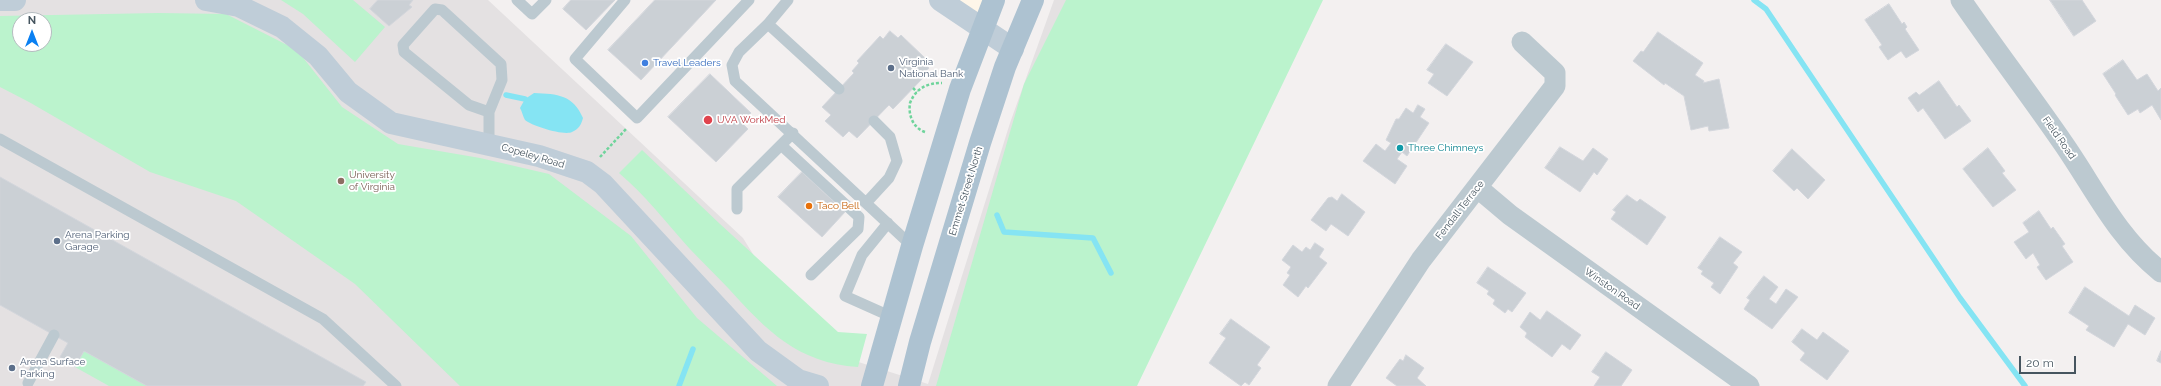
<!DOCTYPE html>
<html>
<head>
<meta charset="utf-8">
<style>
  body { margin:0 }
  #map { position:relative; width:2161px; height:386px; overflow:hidden; background:#f3f0f0; font-family:Raleway,sans-serif }
  canvas { display:block }
  .north { position:absolute; left:12px; top:12px; width:40px; height:40px; box-sizing:border-box; background:#fff; border:1px solid #b5bbbf; border-radius:50%; rotate:0deg; font-size:11px; font-weight:700; line-height:16px; text-align:center; color:#46555f }
  .north::after { content:''; display:block; margin:auto; width:14px; height:18px; background:#0a80f2; clip-path:polygon(50% 0,100% 100%,50% 72%,0 100%) }
  .scale { position:absolute; left:2019px; top:356px; width:57px; height:18px; box-sizing:border-box; border:2px solid #46555f; border-top:0; padding-left:5px; font-size:12px; line-height:14px; white-space:nowrap; color:#46555f; -webkit-text-stroke:3px #fff; paint-order:stroke }
</style>
</head>
<body>
<div id="map">
<canvas width="2161" height="386"></canvas>
<div class="north">N</div>
<div class="scale">20 m</div>
</div>
<script>
const g = document.querySelector('canvas').getContext('2d');
g.lineJoin = 'round';
function fillPath(path, color) { g.fillStyle = color; g.fill(path, 'evenodd'); }
function stroke(path, color, width, dash) { g.strokeStyle = color; g.lineWidth = width; g.lineCap = dash ? 'butt' : 'round'; g.setLineDash(dash || []); g.stroke(path); }
function label(font, color, halo, rows, align = 'center') {
  g.font = font + ' Raleway,sans-serif'; g.lineWidth = 3.5; g.setLineDash([]); g.textBaseline = 'middle'; g.strokeStyle = halo; g.fillStyle = color; for (const [text, x, y, turn = 0] of rows) {
    g.save(); g.translate(x, y); g.rotate((+turn || 0) * Math.PI / 180); g.textAlign = isNaN(turn) ? turn : align; if (halo) g.strokeText(text, 0, 0); g.fillText(text, 0, 0); g.restore();
  }
}
fillPath(new Path2D(`
  M 940,0 L 994,0 L 982,28 Z`), '#fef6e9');
fillPath(new Path2D(`
  M 0,0 L 488,0 L 743,238 L 792,317 L 830,353 L 928,384 L 1010,123 L 1054,0 L 1306,0 L 1080,386 L 0,386 ZM 20,20 L 44,20 L 44,44 L 20,44 Z`), '#e4e1e2');
fillPath(new Path2D(`
  M 281,0 L 353,0 L 385,27 L 355,62 L 303,14 Z
  M 1066,0 L 1323,0 L 1137,386 L 936,386 L 1024,84 Z
  M 158,13 L 226,14 L 297,50 L 342,107 L 398,144 L 480,158 L 549,174 L 631,236 L 697,318 L 777,386 L 460,386 L 355,284 L 236,201 L 150,172 L 29,102 L 0,87 L 0,16 ZM 20,20 L 44,20 L 44,44 L 20,44 Z
  M 642,150 L 720,224 L 838,332 L 867,334 L 858,367 C 798,363 767,331 729,289 C 716,275 702,262 689,248 C 666,222 645,195 619,173 Z
  M 84,351 L 147,386 L 109,386 L 75,367 Z`), '#bbf3cd');
fillPath(new Path2D(`
  M 534,93 C 558,94 573,95 583,118 C 581,125 579,129 572,132 C 564,136 532,126 525,120 C 523,117 522,111 520,108 L 525,99 Z`), '#85e4f3');
stroke(new Path2D(`
  M 1754,0 L 1766,9 L 1960,298 L 2025,386
  M 506,95 L 525,99
  M 997,215 L 1004,232 L 1093,238 L 1111,273
  M 679,386 L 693,349`), '#85e4f3', 5.5);
const building = new Path2D(`
  M 378,0 L 413,0 L 409,5 L 412,7 L 389,26 L 370,9 Z
  M 571,0 L 615,0 L 586,30 L 563,9 Z
  M 655,0 L 716,0 L 641,80 L 608,50 Z
  M 2050,0 L 2082,0 L 2096,21 L 2074,36 Z
  M 1889,4 L 1902,24 L 1904,22 L 1907,27 L 1905,29 L 1919,50 L 1906,58 L 1901,51 L 1888,60 L 1879,47 L 1882,45 L 1865,20 Z
  M 890,31 L 898,38 L 901,35 L 925,58 L 922,62 L 929,68 L 921,77 L 922,79 L 893,109 L 889,105 L 857,138 L 849,131 L 843,137 L 825,121 L 831,115 L 822,107 L 854,73 L 852,71 L 859,63 L 857,61 L 880,36 L 883,39 Z
  M 1658,32 L 1703,63 L 1695,75 L 1704,81 L 1703,83 L 1719,79 L 1729,128 L 1709,131 L 1708,126 L 1691,130 L 1684,96 L 1665,83 L 1664,85 L 1633,61 L 1641,51 L 1643,52 Z
  M 1446,44 L 1473,62 L 1447,96 L 1428,83 L 1434,74 L 1427,70 Z
  M 2123,60 L 2137,80 L 2147,74 L 2158,91 L 2161,88 L 2161,120 L 2152,105 L 2140,113 L 2138,109 L 2128,115 L 2115,95 L 2116,94 L 2103,74 Z
  M 710,74 L 751,113 L 742,123 L 748,129 L 716,162 L 668,117 Z
  M 1939,81 L 1957,107 L 1959,105 L 1971,121 L 1945,139 L 1923,108 L 1918,112 L 1908,98 L 1916,92 L 1919,95 Z
  M 1418,105 L 1425,109 L 1420,117 L 1429,123 L 1407,156 L 1402,152 L 1397,159 L 1407,166 L 1395,184 L 1363,161 L 1376,144 L 1385,151 L 1391,143 L 1386,140 L 1396,119 L 1399,119 L 1406,108 L 1413,113 Z
  M 1560,147 L 1583,161 L 1593,148 L 1608,159 L 1597,175 L 1594,172 L 1580,192 L 1545,168 Z
  M 1988,148 L 2005,171 L 2002,173 L 2016,190 L 1993,207 L 1963,169 Z
  M 1792,149 L 1825,180 L 1808,199 L 1797,188 L 1794,191 L 1773,171 Z
  M 802,172 L 845,212 L 822,237 L 778,197 Z
  M 0,177 L 366,382 L 363,386 L 147,386 L 84,351 L 75,367 L 60,357 L 68,343 L 0,305 Z
  M 1342,194 L 1365,212 L 1348,236 L 1331,224 L 1326,231 L 1311,220 L 1328,198 L 1332,197 L 1337,201 Z
  M 1627,195 L 1637,202 L 1640,199 L 1666,217 L 1647,245 L 1611,219 L 1616,212 L 1613,210 Z
  M 2039,211 L 2051,229 L 2053,227 L 2065,244 L 2062,246 L 2073,262 L 2046,280 L 2037,267 L 2040,265 L 2033,253 L 2026,259 L 2014,242 L 2029,232 L 2023,223 Z
  M 1720,237 L 1742,252 L 1733,263 L 1738,267 L 1720,294 L 1711,287 L 1714,283 L 1701,274 L 1703,271 L 1698,268 Z
  M 1315,243 L 1324,249 L 1319,257 L 1327,263 L 1308,288 L 1306,286 L 1298,297 L 1283,285 L 1290,275 L 1287,273 L 1291,267 L 1282,260 L 1293,245 L 1302,252 L 1306,247 L 1310,250 Z
  M 1488,267 L 1526,293 L 1512,312 L 1508,309 L 1505,313 L 1493,304 L 1495,300 L 1487,294 L 1489,291 L 1477,283 Z
  M 1764,276 L 1778,287 L 1769,299 L 1776,304 L 1786,289 L 1798,297 L 1772,329 L 1744,309 L 1750,300 L 1747,298 Z
  M 2085,287 L 2129,316 L 2135,305 L 2155,318 L 2145,335 L 2128,324 L 2114,347 L 2086,330 L 2089,326 L 2069,313 Z
  M 1547,311 L 1581,335 L 1570,350 L 1562,344 L 1552,357 L 1525,337 L 1527,333 L 1520,327 L 1530,312 L 1540,320 Z
  M 1231,319 L 1270,347 L 1257,365 L 1261,368 L 1249,385 L 1245,382 L 1241,386 L 1209,363 L 1226,338 L 1220,334 Z
  M 1802,329 L 1817,340 L 1823,332 L 1849,351 L 1827,380 L 1800,360 L 1805,353 L 1792,342 Z
  M 2161,351 L 2161,363 L 2157,361 Z
  M 1606,352 L 1632,370 L 1621,386 L 1594,386 L 1600,377 L 1592,372 Z
  M 1406,355 L 1424,368 L 1417,378 L 1426,386 L 1397,386 L 1386,378 L 1400,359 L 1403,361 Z`);
fillPath(building, '#cbd0d5');
stroke(building, '#d3d6dc', 1);
stroke(new Path2D(`
  M 913,88 L 917,92
  M 925,132 C 913,128 908,115 910,103 C 916,88 927,83 942,83
  M 600,157 L 627,128`), '#70d49c', 2.5, [3, 2]);
stroke(new Path2D(`
  M 517,0 L 532,14 L 546,0
  M 625,0 L 575,59 L 637,118 L 749,0
  M 788,0 L 768,24 L 739,52 L 732,65 L 735,81 L 912,246
  M 768,24 L 839,89
  M 489,112 L 469,105 L 404,52 L 403,45 L 435,9 L 442,10 L 501,64 L 502,80 L 489,112 L 489,144
  M 0,139 L 323,319 L 396,386
  M 781,145 L 859,217 L 858,229 L 811,275
  M 866,203 L 889,178 L 897,161 L 890,137 L 874,121
  M 737,209 L 737,189 L 793,133
  M 888,223 L 862,255 L 845,296 L 892,317
  M 28,383 L 54,335`), '#bcc9d0', 11);
stroke(new Path2D(`
  M 1961,0 C 1994,48 2030,95 2063,143 C 2095,189 2116,236 2161,272
  M 1478,188 L 1510,215 L 1749,386
  M 1338,386 L 1421,260 L 1555,86 L 1555,73 L 1522,42`), '#bcc9d0', 21);
stroke(new Path2D(`
  M 0,0 L 15,0
  M 206,0 L 239,6 L 282,27 L 318,56 L 348,92 L 391,123 L 539,156 L 587,172 L 603,184 L 758,351 L 798,380 L 818,386
  M 940,0 L 1013,49`), '#bfcdd8', 22);
stroke(new Path2D(`
  M 872,386 L 912,246 L 960,89 L 994,0
  M 909,386 L 920,342 L 980,143 L 1005,67 L 1033,0`), '#adc2d1', 22);
for (const [x, y, r, color] of [
  [645,63,4,"#3f7fe0"],
  [891,68,4,"#5c6f8a"],
  [708,120,5,"#e0444e"],
  [1400,148,4,"#0f9aa8"],
  [341,181,4,"#8d6e63"],
  [809,206,4,"#e8710a"],
  [57,241,4,"#5c6f8a"],
  [12,368,4,"#5c6f8a"]
]) { const dot = new Path2D(); dot.arc(x, y, r, 0, 2 * Math.PI); g.fillStyle = color; g.fill(dot); stroke(dot, '#fff', 1.5); }
label('10px', '#4e5e75', '#fff', [
  ["Virginia",899,62],
  ["National Bank",899,74],
  ["Arena Parking",65,235],
  ["Garage",65,247],
  ["Arena Surface",20,362],
  ["Parking",20,374]
], 'left');
label('10px', '#366cbe', '#fff', [
  ["Travel Leaders",653,63]
], 'left');
label('10px', '#be3a42', '#fff', [
  ["UVA WorkMed",717,120]
], 'left');
label('10px', '#46555f', '#fff', [
  ["Field Road",2059,138,55],
  ["Copeley Road",533,156,16],
  ["Emmet Street North",966,191,-73],
  ["Fendall Terrace",1460,210,-52],
  ["Winston Road",1612,289,35]
]);
label('10px', '#0d838f', '#fff', [
  ["Three Chimneys",1408,148]
], 'left');
label('10px', '#785e54', '#fff', [
  ["University",349,175],
  ["of Virginia",349,187]
], 'left');
label('10px', '#c56008', '#fff', [
  ["Taco Bell",817,206]
], 'left');
</script>
</body>
</html>
